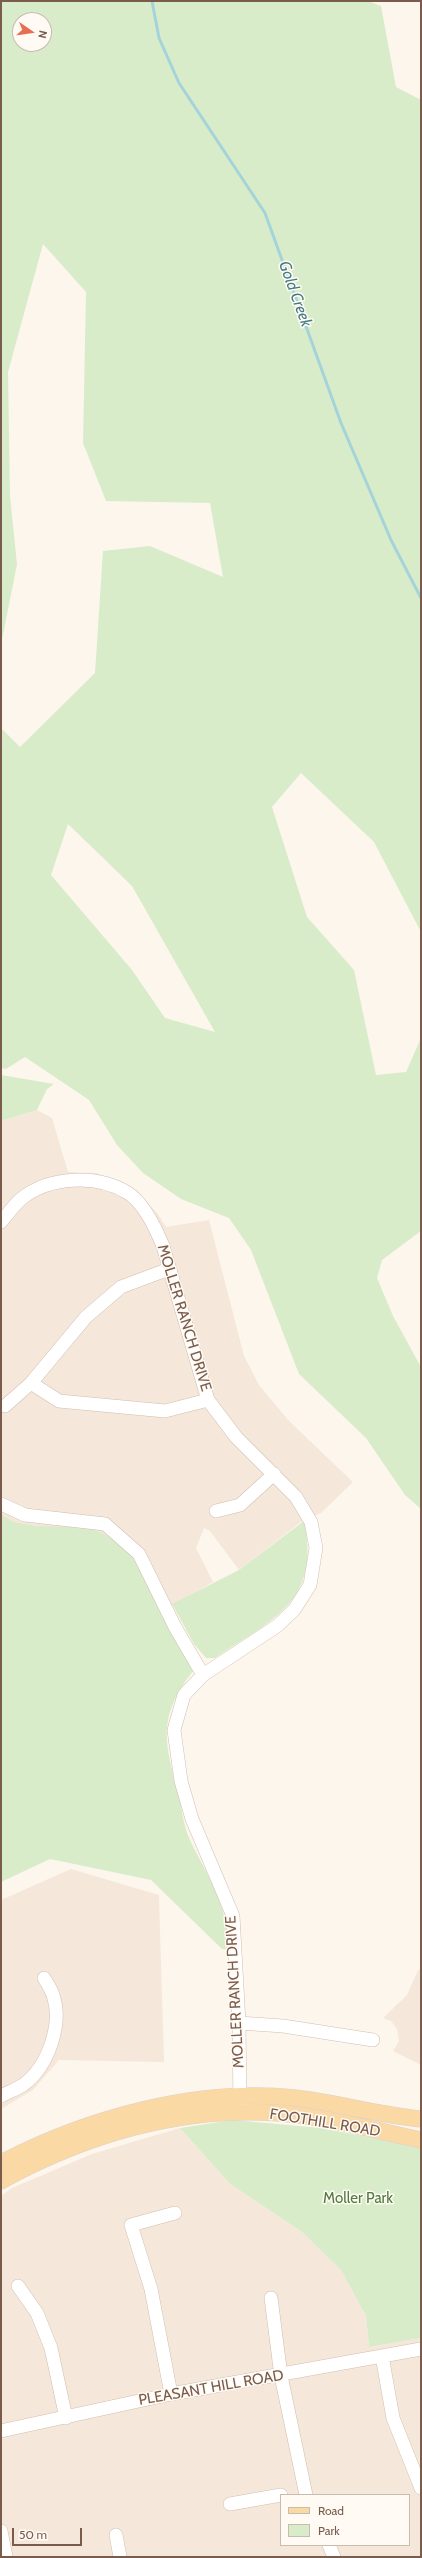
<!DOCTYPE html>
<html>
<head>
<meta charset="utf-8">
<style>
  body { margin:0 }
  #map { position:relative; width:422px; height:2558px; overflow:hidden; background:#fdf6ec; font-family:Cabin,sans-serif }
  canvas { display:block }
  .frame { position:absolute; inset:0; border:2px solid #7a5c4d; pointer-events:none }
  .legend { position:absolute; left:280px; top:2494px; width:130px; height:52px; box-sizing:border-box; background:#fffaf3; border:1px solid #cabbb1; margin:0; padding:5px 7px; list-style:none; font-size:12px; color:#7a5c4d }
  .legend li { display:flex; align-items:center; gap:8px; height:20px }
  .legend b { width:20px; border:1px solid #cabbb1 }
  .north { position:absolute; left:12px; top:12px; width:40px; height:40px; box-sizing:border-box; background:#fffaf3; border:1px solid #cabbb1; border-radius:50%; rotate:103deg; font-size:11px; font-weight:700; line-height:16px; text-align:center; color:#7a5c4d }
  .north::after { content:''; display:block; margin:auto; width:14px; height:18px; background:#e76f51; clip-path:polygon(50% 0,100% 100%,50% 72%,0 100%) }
  .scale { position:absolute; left:12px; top:2528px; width:70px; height:18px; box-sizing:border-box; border:2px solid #7a5c4d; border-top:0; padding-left:5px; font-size:12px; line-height:14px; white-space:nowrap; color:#7a5c4d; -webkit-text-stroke:3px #fffaf3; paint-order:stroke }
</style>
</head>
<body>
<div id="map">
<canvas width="422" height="2558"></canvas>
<div class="frame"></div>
<ul class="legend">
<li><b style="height:5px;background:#fbd9a5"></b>Road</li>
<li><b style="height:11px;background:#d8ecc9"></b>Park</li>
</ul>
<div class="north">N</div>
<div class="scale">50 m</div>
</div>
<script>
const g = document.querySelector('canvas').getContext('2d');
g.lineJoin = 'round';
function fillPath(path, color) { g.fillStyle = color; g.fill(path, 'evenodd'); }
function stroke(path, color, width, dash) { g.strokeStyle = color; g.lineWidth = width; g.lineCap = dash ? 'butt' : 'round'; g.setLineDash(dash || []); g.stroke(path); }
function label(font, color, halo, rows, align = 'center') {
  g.font = font + ' Cabin,sans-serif'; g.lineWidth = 3; g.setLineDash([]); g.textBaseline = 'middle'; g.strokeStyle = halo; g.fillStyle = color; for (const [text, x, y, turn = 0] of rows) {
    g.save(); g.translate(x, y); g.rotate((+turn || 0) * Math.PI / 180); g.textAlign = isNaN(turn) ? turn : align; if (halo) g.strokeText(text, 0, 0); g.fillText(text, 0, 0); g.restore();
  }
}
fillPath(new Path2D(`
  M 37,1110 L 52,1118 L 68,1172 L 97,1173 L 134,1189 L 158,1214 L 166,1227 L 209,1220 L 244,1356 L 259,1385 L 289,1421 L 353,1482 L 321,1513 L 301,1522 L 239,1570 L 210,1531 L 204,1528 L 196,1548 L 213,1582 L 161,1612 L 37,1526 L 14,1522 L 1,1514 L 1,1121 Z
  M 71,1869 L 159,1895 L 164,2062 L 59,2060 L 33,2090 L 1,2109 L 1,1900 Z
  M 421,1969 L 421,2065 L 393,2051 L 399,2041 L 397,2029 L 391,2021 L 383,2018 L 407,1995 L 418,1970 Z
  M 180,2128 L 230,2184 L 302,2232 L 341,2270 L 366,2316 L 369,2347 L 421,2338 L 421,2557 L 1,2557 L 1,2196 L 12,2188 L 92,2154 ZM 281,2495 L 409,2495 L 409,2545 L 281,2545 Z`), '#f5e8da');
fillPath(new Path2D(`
  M 1,1 L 368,1 L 381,6 L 396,87 L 421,100 L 421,932 L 374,842 L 301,773 L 272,807 L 307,917 L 354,970 L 376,1075 L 406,1072 L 421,1038 L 421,1231 L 382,1260 L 377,1278 L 393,1316 L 421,1367 L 421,1509 L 405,1495 L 366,1438 L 299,1374 L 251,1250 L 229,1218 L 181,1199 L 143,1173 L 117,1145 L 89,1100 L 25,1057 L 6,1069 L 1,1068 L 1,728 L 20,747 L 95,673 L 103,551 L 150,546 L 223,577 L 210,503 L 106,501 L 83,443 L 86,292 L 43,244 L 8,372 L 10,496 L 17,564 L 1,645 ZM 20,20 L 44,20 L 44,44 L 20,44 ZM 68,824 L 132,886 L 215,1032 L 165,1018 L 132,970 L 51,875 Z
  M 1,1075 L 54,1084 L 47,1089 L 37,1110 L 1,1121 Z
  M 1,1514 L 14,1522 L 37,1526 L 76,1527 L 95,1530 L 111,1538 L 130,1552 L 193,1671 C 156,1719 165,1742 179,1796 C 182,1810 184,1828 190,1840 C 211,1884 226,1899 229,1950 L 222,1949 L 151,1880 L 50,1859 L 1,1882 Z
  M 304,1521 C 321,1602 273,1619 215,1658 L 206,1658 L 194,1644 L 172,1604 L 239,1570 Z
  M 233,2120 L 321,2128 L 421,2147 L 421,2338 L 369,2347 L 366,2316 L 341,2270 L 302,2232 L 230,2184 L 180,2128 Z`), '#d8ecc9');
stroke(new Path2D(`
  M 152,1 L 159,38 L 179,83 L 265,213 L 341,423 L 391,540 L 421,598`), '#a5d3da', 3);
const minor = new Path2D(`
  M 1,1222 C 7,1215 14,1205 21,1199 C 49,1176 97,1174 128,1193 C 144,1203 156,1229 163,1246 L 208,1400 L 236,1437 L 296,1497 L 311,1522 L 316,1548 L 310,1585 L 294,1610 L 277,1626 L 203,1675 L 184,1695 L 174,1730 L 181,1781 L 192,1819 L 233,1916 L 239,2023 L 240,2105
  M 31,1383 L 59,1401 L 165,1411 L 208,1400
  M 5,1406 L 31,1383 L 86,1317 L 121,1287 L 169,1269
  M 1,1504 L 25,1515 L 105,1524 L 139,1554 L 175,1627 L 203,1675
  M 216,1511 L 240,1505 L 274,1474
  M 239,2023 L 283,2026 L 373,2040
  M 1,2096 C 8,2092 17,2089 23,2085 C 48,2067 63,2024 53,1995 C 51,1989 47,1983 44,1978
  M 18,2286 L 37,2313 L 51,2348 L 66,2418
  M 271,2298 L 281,2376 L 306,2495
  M 382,2356 L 393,2418 L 421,2488
  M 171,2394 L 151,2289 L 131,2225 L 175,2213
  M 1,2431 L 171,2394 L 421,2349
  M 230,2504 L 281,2495
  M 1,2531 L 6,2557
  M 116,2535 L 120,2557
  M 329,2545 L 334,2557`);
const major = new Path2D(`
  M 1,2163 C 87,2118 198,2087 296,2098 C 338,2103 379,2115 421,2119
  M 1,2181 C 85,2135 181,2106 278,2113 C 326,2117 374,2130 421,2140`);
stroke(minor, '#d1beb0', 14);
stroke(major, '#dad1cd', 17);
stroke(minor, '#fff', 13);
stroke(major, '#fbd9a5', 16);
label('15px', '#7a5c4d', '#fffaf3', [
  ["MOLLER RANCH DRIVE",184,1318,73],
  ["MOLLER RANCH DRIVE",235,1992,-93],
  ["FOOTHILL ROAD",325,2123,9],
  ["PLEASANT HILL ROAD",211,2388,-10]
]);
label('15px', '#537a41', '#fffaf3', [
  ["Moller Park",358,2199]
]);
label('italic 16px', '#437c86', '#fffaf3', [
  ["Gold Creek",295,294,70]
]);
</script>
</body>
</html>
